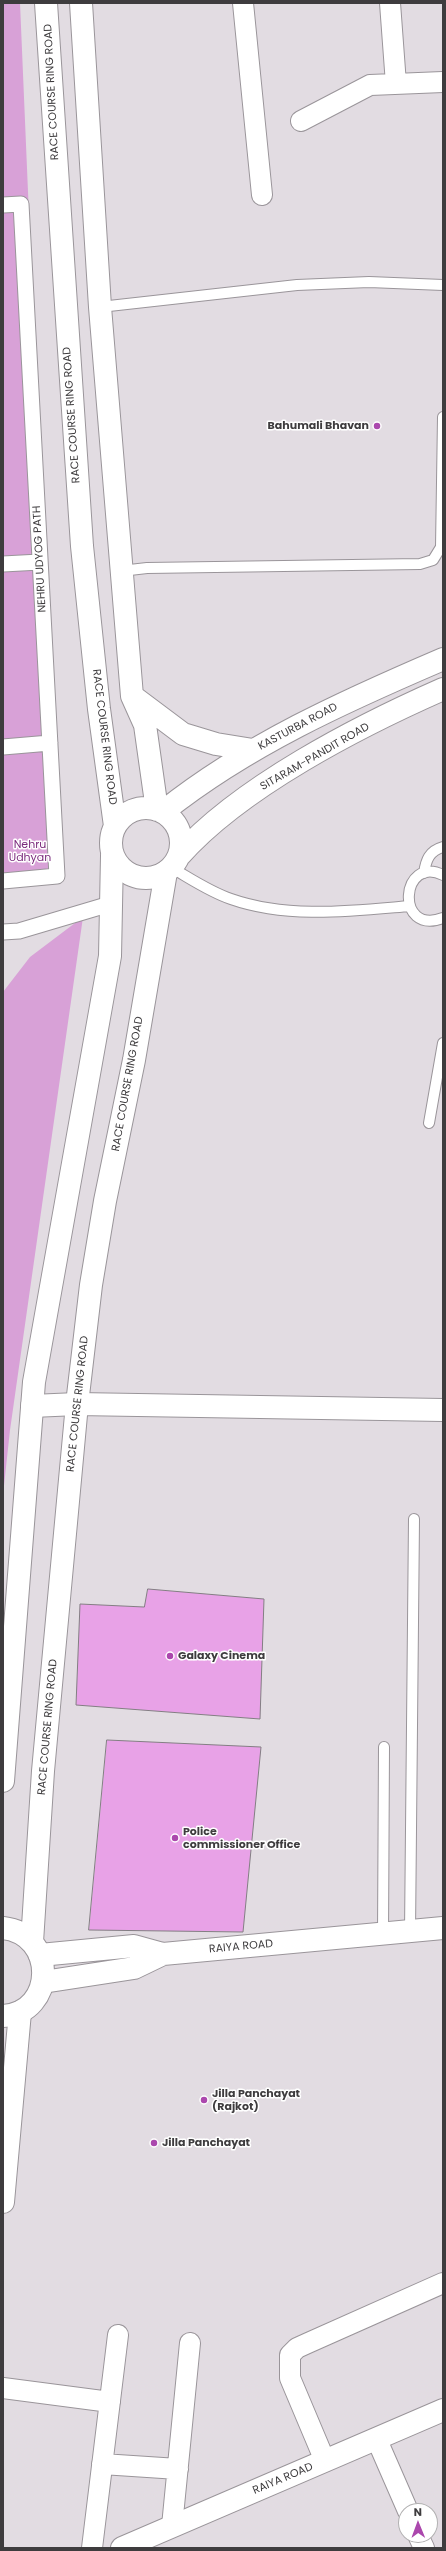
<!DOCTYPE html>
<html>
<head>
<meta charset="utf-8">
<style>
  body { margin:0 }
  #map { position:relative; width:446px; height:2551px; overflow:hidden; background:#e2dce2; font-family:Poppins,sans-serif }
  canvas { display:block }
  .frame { position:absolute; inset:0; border:4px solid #3e3c3e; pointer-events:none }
  .north { position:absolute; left:398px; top:2503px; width:40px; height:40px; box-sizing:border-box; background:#fff; border:1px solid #b2b1b2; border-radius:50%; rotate:359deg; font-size:11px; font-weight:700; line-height:16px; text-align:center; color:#3e3c3e }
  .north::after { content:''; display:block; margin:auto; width:14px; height:18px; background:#ab47ad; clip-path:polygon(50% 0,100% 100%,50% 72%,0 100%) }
</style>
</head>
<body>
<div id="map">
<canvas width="446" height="2551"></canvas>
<div class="frame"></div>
<div class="north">N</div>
</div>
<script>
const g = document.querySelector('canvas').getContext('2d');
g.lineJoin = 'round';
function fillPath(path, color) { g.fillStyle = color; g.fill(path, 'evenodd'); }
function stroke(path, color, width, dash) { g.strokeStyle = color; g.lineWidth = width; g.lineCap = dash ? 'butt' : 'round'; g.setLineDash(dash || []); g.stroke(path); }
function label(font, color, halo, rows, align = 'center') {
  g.font = font + ' Poppins,sans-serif'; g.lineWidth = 3; g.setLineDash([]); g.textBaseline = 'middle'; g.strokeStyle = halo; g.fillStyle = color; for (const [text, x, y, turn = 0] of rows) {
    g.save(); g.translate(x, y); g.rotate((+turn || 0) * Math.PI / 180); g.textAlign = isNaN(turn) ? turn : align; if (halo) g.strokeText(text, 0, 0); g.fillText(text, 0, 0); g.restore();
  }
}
fillPath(new Path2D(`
  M 3,3 L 20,3 L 57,876 L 3,881 Z
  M 83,917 L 10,1430 L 3,1495 L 3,992 L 30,957 Z`), '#d8a1d7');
const building = new Path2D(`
  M 148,1589 L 264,1599 L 260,1719 L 76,1705 L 80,1604 L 144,1607 Z
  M 107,1740 L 261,1747 L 243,1932 L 89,1930 Z`);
fillPath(building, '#e8a2e7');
stroke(building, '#837e83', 1);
const service = new Path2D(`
  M 100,307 L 297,285 L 369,282 L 443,285
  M 121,571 L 147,568 L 420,564 L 433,560 L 441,547 L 443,417
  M 172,868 C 191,879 210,892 231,899 C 288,919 351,911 410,906
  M 424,873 C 426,860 429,851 443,847
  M 443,875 C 401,854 394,936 443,918
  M 429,1123 L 443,1043
  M 410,1932 L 414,1519
  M 383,1935 L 384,1747`);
const pedestrian = new Path2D(`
  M 3,205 L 21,204 L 57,876 L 3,881
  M 3,564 L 40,562
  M 3,747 L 50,743
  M 3,932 L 19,931 L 110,904`);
const minor = new Path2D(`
  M 243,3 L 262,195
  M 390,3 L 396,84
  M 301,121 L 370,85 L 443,82
  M 3,2388 L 110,2402
  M 377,2440 L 408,2511
  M 325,2461 L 290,2378 L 290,2355 L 297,2348 L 308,2343 L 443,2283
  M 102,2464 L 178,2469
  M 172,2526 L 190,2343
  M 418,2535 L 424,2548
  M 92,2548 L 118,2335`);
const tertiary = new Path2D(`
  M 32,1406 L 77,1404 L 443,1410
  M 40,1955 L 134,1946 L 163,1954 L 443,1928
  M 43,1982 L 134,1968 L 163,1954
  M 3,2202 L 20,2012
  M 122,2548 L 443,2410`);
const secondary = new Path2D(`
  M 3,1781 L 34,1382 L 110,956 L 112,856
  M 3,1928 C 57,1934 56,2013 3,2016
  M 32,1942 L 43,1771 L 77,1404 L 91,1285 L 105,1201 L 134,1060 L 166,872`);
const primary = new Path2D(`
  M 46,3 L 82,546 L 99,709 L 115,826
  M 81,3 L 100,307 L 132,696 L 145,725 L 157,810
  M 135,698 L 183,734 L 216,744 L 253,750
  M111 843a35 35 0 1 1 70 0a35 35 0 1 1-70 0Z
  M 164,811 C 247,745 345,701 443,659
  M 179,856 C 240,787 359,726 443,689`);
stroke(service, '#9a959a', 12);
stroke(pedestrian, '#9a959a', 17);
stroke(minor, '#9a959a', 22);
stroke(tertiary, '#9a959a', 24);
stroke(secondary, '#9a959a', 24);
stroke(primary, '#9a959a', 24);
stroke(service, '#fff', 10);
stroke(pedestrian, '#fff', 15);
stroke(minor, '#fff', 20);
stroke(tertiary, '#fff', 22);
stroke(secondary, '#fff', 22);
stroke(primary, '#fff', 22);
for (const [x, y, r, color] of [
  [377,426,4,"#ab47ad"],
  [170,1656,4,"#ab47ad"],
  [175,1838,4,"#ab47ad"],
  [204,2100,4,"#ab47ad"],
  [154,2143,4,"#ab47ad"]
]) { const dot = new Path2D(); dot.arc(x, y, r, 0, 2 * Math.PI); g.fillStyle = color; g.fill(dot); stroke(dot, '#fff', 1.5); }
label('11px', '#3e3c3e', '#fff', [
  ["RACE COURSE RING ROAD",52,92,-93],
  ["RACE COURSE RING ROAD",72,415,-94],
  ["NEHRU UDYOG PATH",40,559,-93],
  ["KASTURBA ROAD",298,727,-28],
  ["RACE COURSE RING ROAD",104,737,83],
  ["SITARAM-PANDIT ROAD",315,757,-30],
  ["RACE COURSE RING ROAD",128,1084,-80],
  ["RACE COURSE RING ROAD",78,1404,-84],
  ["RACE COURSE RING ROAD",48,1727,-85],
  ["RAIYA ROAD",241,1947,-5],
  ["RAIYA ROAD",283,2479,-23]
]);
label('bold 11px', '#3e3c3e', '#fff', [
  ["Bahumali Bhavan",369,426,"right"],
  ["Galaxy Cinema",178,1656],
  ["Police",183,1832],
  ["commissioner Office",183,1845],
  ["Jilla Panchayat",212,2094],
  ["(Rajkot)",212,2107],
  ["Jilla Panchayat",162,2143]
], 'left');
label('11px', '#7b2b7d', '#fff', [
  ["Nehru",30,845],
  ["Udhyan",30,858]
]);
</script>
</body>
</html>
